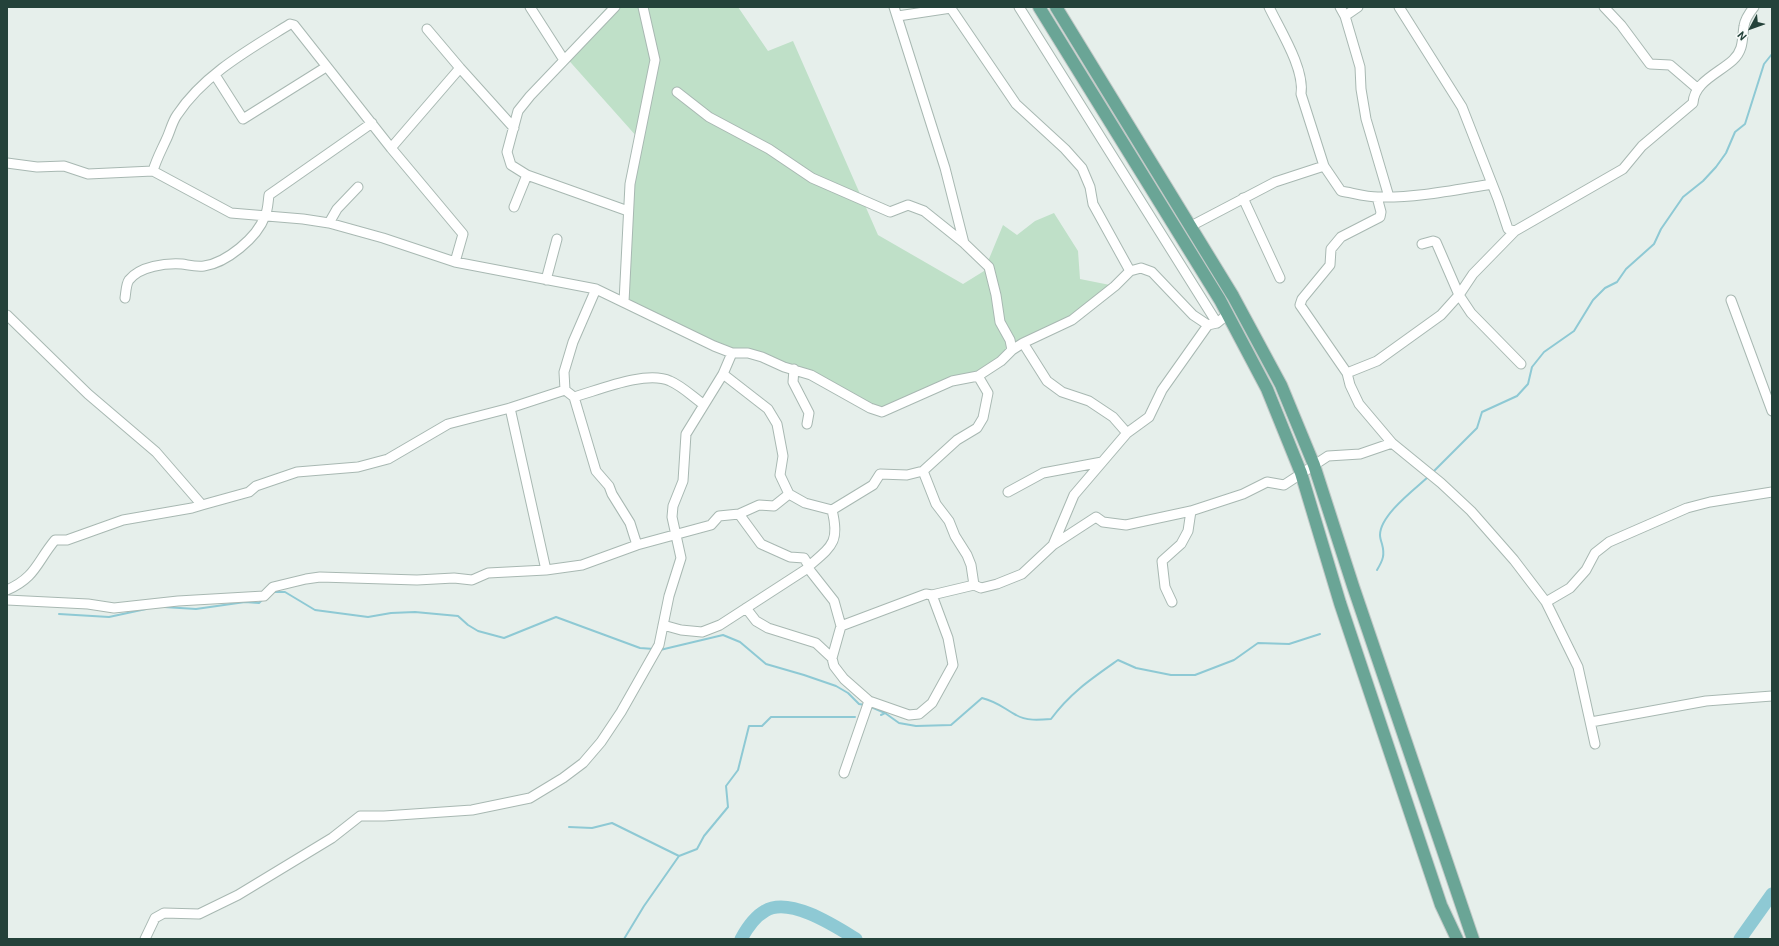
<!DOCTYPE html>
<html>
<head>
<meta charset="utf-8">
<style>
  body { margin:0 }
  #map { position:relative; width:1779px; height:946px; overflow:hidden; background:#e6efeb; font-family:Cabin,sans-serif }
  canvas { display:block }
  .frame { position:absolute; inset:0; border:8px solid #24423a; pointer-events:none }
  .north { position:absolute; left:1731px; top:8px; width:40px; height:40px; -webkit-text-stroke:3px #f7fbf9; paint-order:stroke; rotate:229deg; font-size:11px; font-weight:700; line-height:16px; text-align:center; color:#24423a }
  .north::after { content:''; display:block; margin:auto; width:14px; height:18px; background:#24423a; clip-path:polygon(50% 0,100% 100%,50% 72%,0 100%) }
</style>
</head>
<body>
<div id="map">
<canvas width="1779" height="946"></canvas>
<div class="frame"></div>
<div class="north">N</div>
</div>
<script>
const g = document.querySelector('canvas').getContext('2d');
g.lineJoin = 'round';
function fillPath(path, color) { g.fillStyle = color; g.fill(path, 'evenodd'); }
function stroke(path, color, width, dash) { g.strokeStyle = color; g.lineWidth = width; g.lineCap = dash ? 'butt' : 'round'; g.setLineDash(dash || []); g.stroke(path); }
fillPath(new Path2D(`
  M 607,7 L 738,7 L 768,51 L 793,41 L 878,235 L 963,284 L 984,271 L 1003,225 L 1017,235 L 1035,221 L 1054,213 L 1078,251 L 1080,279 L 1115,286 L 1072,320 L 1023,343 L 978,376 L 882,412 L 811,375 L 732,353 L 624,302 L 638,138 L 564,55 Z`), '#bfe0c8');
stroke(new Path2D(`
  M 1433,472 L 1477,428 L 1482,412 L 1517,396 L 1528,384 L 1532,367 L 1544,352 L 1574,331 L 1593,300 L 1605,288 L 1617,282 L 1626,269 L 1654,244 L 1661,229 L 1683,197 L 1703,181 L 1716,167 L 1726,153 L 1735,132 L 1745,124 L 1764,64 L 1772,54
  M 1377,570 C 1383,560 1385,555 1382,544 C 1381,541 1380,538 1380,535 C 1380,515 1415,489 1428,477
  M 272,592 L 285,592 L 315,610 L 368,617 L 391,613 L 415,612 L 458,616 L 468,625 L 478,631 L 504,638 L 556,617 L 640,648 L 654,649
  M 164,607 L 196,609 L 245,602 L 259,603 L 262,600
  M 59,614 L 109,617 L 146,609
  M 660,650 L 723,635 L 740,642 L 766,664 L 804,675 L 836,686 L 848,693 L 859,704 L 865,705
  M 871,707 L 885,713 L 899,723 L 916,726 L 951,725 L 982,698 C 998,702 1003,708 1016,715 C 1026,721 1039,720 1051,719 C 1070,693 1091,679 1118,660 L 1136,668 L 1171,675 L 1195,675 L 1234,660 L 1258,643 L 1289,644 L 1320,634
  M 881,715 L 885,713
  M 569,827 L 592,828 L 612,823 L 679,856 L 697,849 L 704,836 L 728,807 L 726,786 L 738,770 L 749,726 L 762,726 L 771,717 L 855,717
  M 624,939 L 644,906 L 679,856`), '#8ec9d4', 2);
stroke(new Path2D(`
  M 741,939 C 747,928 754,917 765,911 C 789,896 835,926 856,939
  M 1740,939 L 1772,894`), '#8ec9d4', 13);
const minor = new Path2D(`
  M 530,7 L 564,60
  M 615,7 L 530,96 L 518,111 L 507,152 L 511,165 L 527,175 L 628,211
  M 894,7 L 945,168 L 964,243 L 989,267 L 996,295 L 1000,322 L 1010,340 L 1012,350
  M 950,7 L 1016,104 L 1065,149 L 1082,168 L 1090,187 L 1093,204 L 1130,271
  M 1019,7 L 1217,323
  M 1269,7 C 1280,30 1305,69 1301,94 L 1324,166 L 1341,191 C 1353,193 1366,197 1378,197 C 1417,198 1454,190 1492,184
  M 1340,7 L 1345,16 L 1360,67 L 1361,89 L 1366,119 L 1389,197
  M 1399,7 L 1462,107 L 1498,199 L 1508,229 L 1515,231
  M 1604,7 L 1621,25 L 1650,64 L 1670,65 L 1698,89
  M 898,16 L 951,8
  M 1345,16 L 1358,7
  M 427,29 L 460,68 L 514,128
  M 215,75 L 243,119 L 326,67
  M 677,92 L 709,117 L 769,149 L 812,178 L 890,212 L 908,205 L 924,211 L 964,243
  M 391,148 L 460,68
  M 7,163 L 37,167 L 64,166 L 88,174 L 153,171 L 231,213 L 303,219 L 329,223 L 383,238 L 455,262 L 596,289 L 714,346 L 732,353 L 748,353 L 762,357 L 784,367 L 811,375 L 870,408 L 882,412 L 952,381 L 978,376 L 1001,361 L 1012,350 L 1023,343 L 1072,320 L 1115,286 L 1130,271 L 1141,268 L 1152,272 L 1193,315 L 1208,325 L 1217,323 L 1228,314
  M 153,171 C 156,160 161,151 166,140 C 170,132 172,122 177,115 C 204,74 250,49 290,24 L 294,25 L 391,148 L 463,234 L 455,262
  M 1377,197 L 1381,212 L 1380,217 L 1341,237 L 1331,249 L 1330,265 L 1302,299 L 1300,305 L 1347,373 L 1350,385 L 1359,404 L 1392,443 L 1441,483 L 1471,511 L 1514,560 L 1546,602 L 1578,667 L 1595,744
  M 1243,198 L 1280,278
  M 514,207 L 527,175
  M 329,223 L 337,209 L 358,187
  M 1191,226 L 1275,182 L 1324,166
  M 1422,244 L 1433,241 L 1436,242 L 1459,295 L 1471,313 L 1521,364
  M 546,280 L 557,239
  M 125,298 C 126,292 126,284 129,280 C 140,266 166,263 182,264 C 189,265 196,267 204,266 C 226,263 257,238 265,216 C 268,210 268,202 269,195 L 372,123
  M 1731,300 L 1772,411
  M 624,302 L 630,184 L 655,60 L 643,7
  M 7,315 L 88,394 L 156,452 L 202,505 L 249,492 L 256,486 L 297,472 L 358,467 L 388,459 L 448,424 L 510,408 L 565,390 L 564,372 L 573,342 L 596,289
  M 1023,343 L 1047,381 L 1062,392 L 1089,401 L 1113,417 L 1127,433
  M 794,369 L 793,382 L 809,413 L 807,424
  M 1347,373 L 1377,361 L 1441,315 L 1459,295 L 1473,274 L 1515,231 L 1623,169 L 1642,146 L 1693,103 C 1694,82 1719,73 1733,60 C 1744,50 1742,38 1744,26 C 1745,19 1750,12 1754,7
  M 723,374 L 768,409 L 777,424 L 783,456 L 780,475 L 789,494 L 805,503 L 832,510
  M 565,390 L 574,397 L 596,471 L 609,486 L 612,494 L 630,523 L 637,545
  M 574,397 C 599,390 646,370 670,381 C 682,386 693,397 703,404
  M 510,408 L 546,570
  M 923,471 L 936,504 L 949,521 L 955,536 L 967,555 L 971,565 L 974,585 L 981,588 L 997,584 L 1022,574 L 1053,545 L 1096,517 L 1103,522 L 1126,525 L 1191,511 L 1243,494 L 1267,482 L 1284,485 L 1328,456 L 1360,454 L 1392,443
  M 1008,492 L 1043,473 L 1102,462
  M 739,514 L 761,544 L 790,557 L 804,558 L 809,566 L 808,568 L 834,601 L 841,626 L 832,658 L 834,666 L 844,679 L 869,701 L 909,715 L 919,714 L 932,703 L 953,665 L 948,638 L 932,595
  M 1053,545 L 1074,495 L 1127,433 L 1149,417 L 1162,390 L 1208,325
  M 809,566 C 832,546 840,542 832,510 L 873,485 L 880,474 L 907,475 L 923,471 L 957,440 L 977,428 L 983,418 L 988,393 L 978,376
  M 7,590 C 36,577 36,563 55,540 L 67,540 L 123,520 L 192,508 L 202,505
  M 7,600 L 88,604 L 114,608 L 178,601 L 264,596 L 273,587 L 306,579 L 320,577 L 417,580 L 454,578 L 472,580 L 488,573 L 546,570 L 582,565 L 637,545 L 711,525 L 719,516 L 739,514 L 759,505 L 774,506 L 789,494
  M 1172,602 L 1165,587 L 1162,561 L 1181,544 L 1188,531 L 1191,511
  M 1546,602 L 1570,588 L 1586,570 L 1595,553 L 1609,542 L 1687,508 L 1710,502 L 1772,492
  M 746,608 L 756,621 L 768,628 L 816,643 L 832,658
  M 663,625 L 681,630 L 702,632 L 720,625 L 808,568
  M 841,626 L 926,594 L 932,595 L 974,585
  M 1591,722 L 1706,701 L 1772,696
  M 844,773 L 869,701
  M 145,939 L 155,918 L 164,913 L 199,914 L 238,895 L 332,838 L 360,816 L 384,816 L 472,810 L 530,798 L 563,778 L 583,763 L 601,742 L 621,712 L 659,645 L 669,596 L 681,558 L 672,517 L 673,506 L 683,481 L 686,434 L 723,374 L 732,353`);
const major = new Path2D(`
  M 1039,7 L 1220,300 L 1267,389 L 1301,473 L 1340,603 L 1441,905 L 1457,939
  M 1056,7 L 1233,296 L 1281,385 L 1314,465 L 1353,586 L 1473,939`);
stroke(minor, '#a8b8b2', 11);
stroke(major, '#c2cac8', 14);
stroke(minor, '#fff', 9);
stroke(major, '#6aa596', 12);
</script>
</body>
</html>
